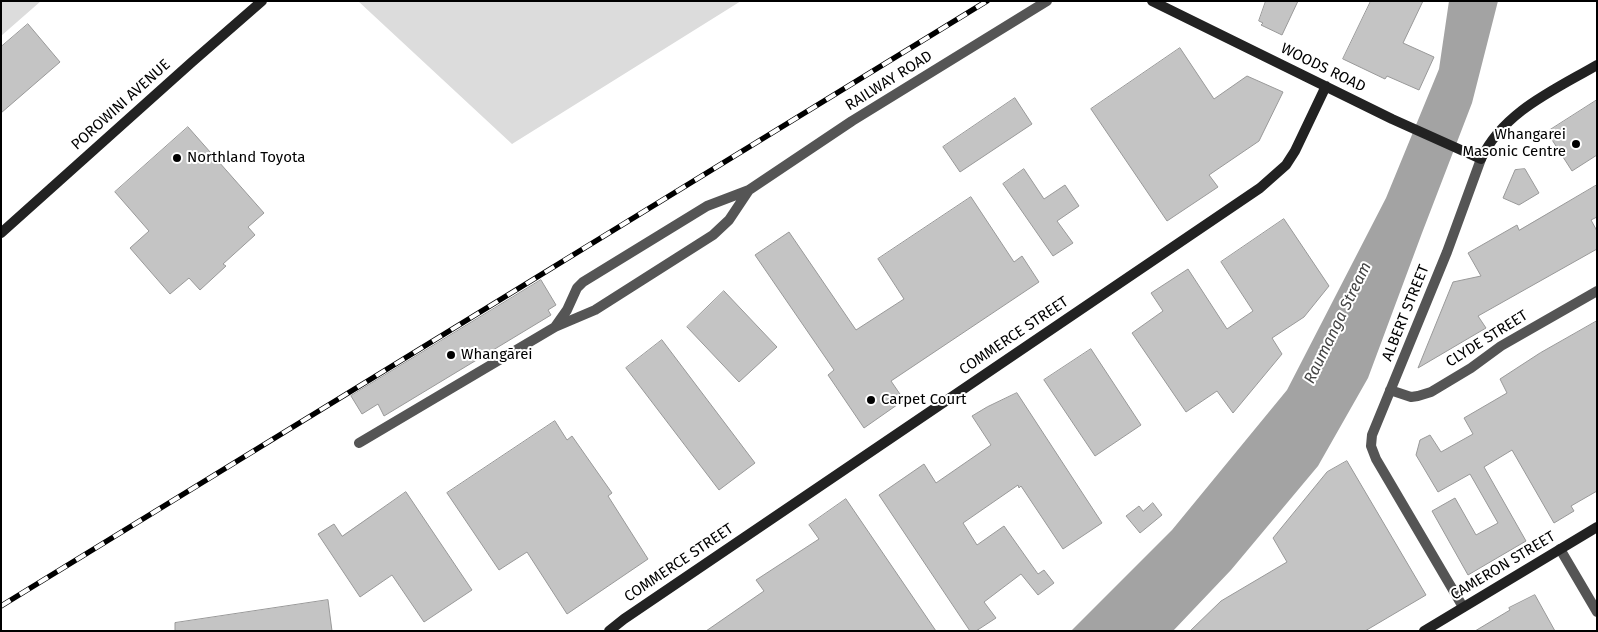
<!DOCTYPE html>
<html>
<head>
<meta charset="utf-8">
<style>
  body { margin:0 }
  #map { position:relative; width:1598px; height:632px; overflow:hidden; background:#fff; font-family:"Fira Sans",sans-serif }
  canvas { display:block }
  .frame { position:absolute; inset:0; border:2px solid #000; pointer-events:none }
</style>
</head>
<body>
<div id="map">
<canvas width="1598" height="632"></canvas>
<div class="frame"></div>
</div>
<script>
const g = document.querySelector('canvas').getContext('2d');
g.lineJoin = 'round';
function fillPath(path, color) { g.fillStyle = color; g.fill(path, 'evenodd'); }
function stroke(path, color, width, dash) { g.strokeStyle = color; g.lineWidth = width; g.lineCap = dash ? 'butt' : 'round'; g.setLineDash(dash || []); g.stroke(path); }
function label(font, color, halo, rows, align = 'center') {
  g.font = font + ' "Fira Sans",sans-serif'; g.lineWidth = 4; g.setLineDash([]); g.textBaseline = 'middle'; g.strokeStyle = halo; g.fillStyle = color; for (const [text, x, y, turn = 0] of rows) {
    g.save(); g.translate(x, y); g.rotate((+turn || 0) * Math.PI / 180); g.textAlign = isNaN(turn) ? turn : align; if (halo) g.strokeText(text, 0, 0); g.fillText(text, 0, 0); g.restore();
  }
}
fillPath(new Path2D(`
  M 1,1 L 41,1 L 1,36 Z
  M 358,1 L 741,1 L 512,144 Z`), '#dcdcdc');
fillPath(new Path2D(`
  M 1449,1 L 1498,1 L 1472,103 L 1422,233 L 1368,378 L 1318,466 L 1231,570 L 1173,631 L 1071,631 L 1172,530 L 1287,390 L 1386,198 L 1439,69 Z`), '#a3a3a3');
const building = new Path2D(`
  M 1266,1 L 1298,1 L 1282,35 L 1261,25 L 1263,23 L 1259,21 Z
  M 1371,1 L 1423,1 L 1403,43 L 1434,57 L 1419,90 L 1387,76 L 1385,79 L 1343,59 Z
  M 28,24 L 60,62 L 1,113 L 1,47 Z
  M 1180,48 L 1214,99 L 1247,76 L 1283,92 L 1259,141 L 1209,175 L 1218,187 L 1167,221 L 1091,109 Z
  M 1015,98 L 1032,124 L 960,172 L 943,147 Z
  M 1597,100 L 1597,155 L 1572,171 L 1547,132 Z
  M 188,127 L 264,213 L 248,227 L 255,235 L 223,264 L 226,266 L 200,290 L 189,278 L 170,294 L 130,248 L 149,231 L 115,192 Z
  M 1024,169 L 1044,199 L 1065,185 L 1079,206 L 1057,221 L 1073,243 L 1053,256 L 1003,184 Z
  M 1525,169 L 1539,193 L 1519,205 L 1503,198 L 1515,170 Z
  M 1597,185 L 1597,217 L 1591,220 L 1597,231 L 1597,249 L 1478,316 L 1486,328 L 1418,368 L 1453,282 L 1481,276 L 1468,253 L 1517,225 L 1519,230 Z
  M 971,197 L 1014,262 L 1022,256 L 1039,282 L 891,381 L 904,400 L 864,428 L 828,375 L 834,370 L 755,255 L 789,232 L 856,330 L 904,299 L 878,259 Z
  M 1284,219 L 1329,286 L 1304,317 L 1272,338 L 1282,354 L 1233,413 L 1217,391 L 1186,412 L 1132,333 L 1163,311 L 1151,293 L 1188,269 L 1227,329 L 1253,311 L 1221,262 Z
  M 541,280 L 556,305 L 548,310 L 551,315 L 384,416 L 378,404 L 362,414 L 351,396 Z
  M 724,291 L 777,347 L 739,382 L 687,327 Z
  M 1597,321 L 1597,491 L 1571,506 L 1574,511 L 1554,523 L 1512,450 L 1484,467 L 1526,541 L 1468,575 L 1432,511 L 1455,498 L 1476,535 L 1498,523 L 1470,474 L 1438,492 L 1416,455 L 1420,440 L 1430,435 L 1441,452 L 1473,434 L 1464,418 L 1507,393 L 1500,379 L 1540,353 Z
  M 662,340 L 755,463 L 719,490 L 626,368 Z
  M 1091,349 L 1141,425 L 1095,456 L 1044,380 Z
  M 1017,393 L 1102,523 L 1063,549 L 1021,486 L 1019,488 L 1018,485 L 963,523 L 977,545 L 1004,526 L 1038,574 L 1044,570 L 1054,583 L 1038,595 L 1021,574 L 984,602 L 996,618 L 976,631 L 970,631 L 879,495 L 924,464 L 936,483 L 991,445 L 972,416 L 987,407 Z
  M 555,421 L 567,440 L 572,436 L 612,493 L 608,496 L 648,559 L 567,614 L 527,552 L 499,570 L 447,493 Z
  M 1347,461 L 1426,595 L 1365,631 L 1190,631 L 1221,601 L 1287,562 L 1273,538 L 1327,472 Z
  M 406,492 L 472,590 L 424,622 L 392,575 L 360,597 L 318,534 L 334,524 L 342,536 Z
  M 846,499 L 936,631 L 706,631 L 764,591 L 756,580 L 819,539 L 809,525 Z
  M 1153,503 L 1162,515 L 1140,533 L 1126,516 L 1139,506 L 1143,511 Z
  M 1535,595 L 1555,631 L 1475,631 L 1510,610 L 1509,608 Z
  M 328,600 L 332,631 L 175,631 L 175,623 Z`);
fillPath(building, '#c4c4c4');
stroke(building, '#999', 1);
stroke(new Path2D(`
  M 555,327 L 567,310 L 577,288 L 583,282 L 707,206 L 749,190 L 852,121 L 1047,1
  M 1390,390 L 1411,397 L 1418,396 L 1431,392 L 1471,368 L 1501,346 L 1597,291
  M 359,443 L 555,327 L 595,310 L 713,235 L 729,220 L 749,190
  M 1560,549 L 1597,612
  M 1463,607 L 1376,459 L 1371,446 L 1372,435 L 1447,252 L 1481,159`), '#555', 10);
stroke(new Path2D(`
  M 1152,1 L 1392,119 L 1481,159 C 1503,112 1554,90 1597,65
  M 1,233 L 192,62 L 262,1
  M 609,631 L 624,619 L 1260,188 L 1286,165 L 1295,151 L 1326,86
  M 1424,631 L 1597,527`), '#222', 10);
const rail = new Path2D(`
  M 1,606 L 987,1`);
stroke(rail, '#000', 5.5);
stroke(rail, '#fff', 4, [11]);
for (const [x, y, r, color] of [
  [1576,144,5,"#000"],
  [177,158,5,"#000"],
  [451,355,5,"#000"],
  [871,400,5,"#000"]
]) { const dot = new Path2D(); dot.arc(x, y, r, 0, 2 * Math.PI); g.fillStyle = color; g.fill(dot); stroke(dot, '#fff', 2); }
label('15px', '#000', '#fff', [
  ["WOODS ROAD",1323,68,26],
  ["RAILWAY ROAD",889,81,-32],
  ["POROWINI AVENUE",121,105,-42],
  ["ALBERT STREET",1406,313,-68],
  ["COMMERCE STREET",1014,336,-34],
  ["CLYDE STREET",1487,339,-32],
  ["COMMERCE STREET",679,563,-34],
  ["CAMERON STREET",1503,566,-31]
]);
label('15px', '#000', '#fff', [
  ["Whangarei",1566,135,"right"],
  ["Masonic Centre",1566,152,"right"],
  ["Northland Toyota",187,158],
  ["Whangārei",461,355],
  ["Carpet Court",881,400]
], 'left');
label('italic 16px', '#444', '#fff', [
  ["Raumanga Stream",1338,323,-64]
]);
</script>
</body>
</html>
